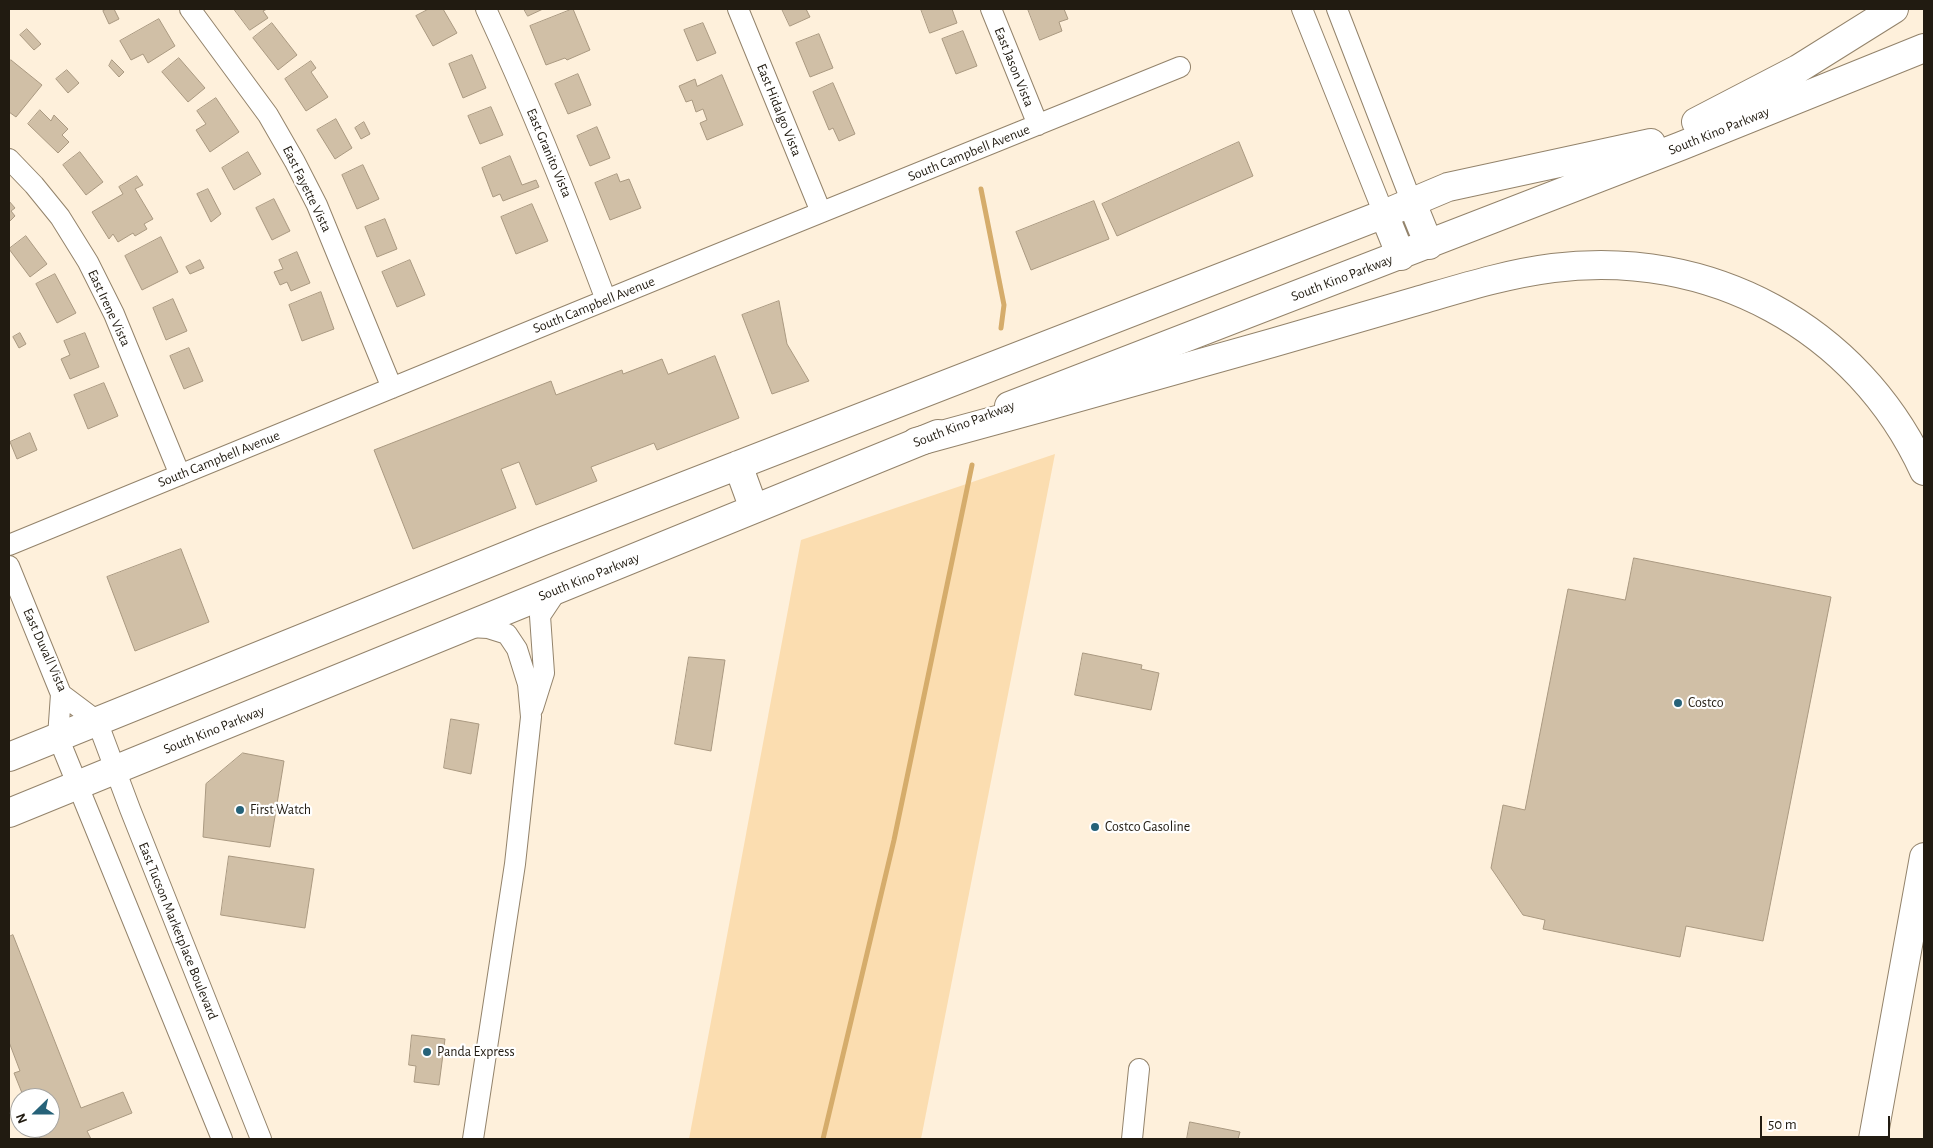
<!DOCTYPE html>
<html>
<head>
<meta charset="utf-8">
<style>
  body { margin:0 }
  #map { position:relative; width:1933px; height:1148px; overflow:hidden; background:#fef0db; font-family:"Alegreya Sans",sans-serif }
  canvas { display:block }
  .frame { position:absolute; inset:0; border:10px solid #211b11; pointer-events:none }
  .north { position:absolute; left:10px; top:1088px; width:50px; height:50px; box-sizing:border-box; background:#fff; border:1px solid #a6a4a0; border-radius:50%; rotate:248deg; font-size:14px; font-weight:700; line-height:20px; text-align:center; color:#211b11 }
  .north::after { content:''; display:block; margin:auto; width:18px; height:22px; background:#266279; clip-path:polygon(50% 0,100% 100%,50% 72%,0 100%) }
  .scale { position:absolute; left:1760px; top:1116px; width:130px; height:22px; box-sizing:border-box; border:2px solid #211b11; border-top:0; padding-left:6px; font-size:15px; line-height:18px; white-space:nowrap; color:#211b11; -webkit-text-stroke:4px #fff; paint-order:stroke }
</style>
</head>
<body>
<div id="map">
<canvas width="1933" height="1148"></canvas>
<div class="frame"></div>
<div class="north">N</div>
<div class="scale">50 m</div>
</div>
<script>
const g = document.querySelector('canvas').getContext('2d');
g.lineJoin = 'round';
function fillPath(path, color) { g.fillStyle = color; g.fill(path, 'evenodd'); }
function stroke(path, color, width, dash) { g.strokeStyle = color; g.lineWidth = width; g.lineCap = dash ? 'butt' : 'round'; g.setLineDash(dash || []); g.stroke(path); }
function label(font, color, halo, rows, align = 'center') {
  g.font = font + ' "Alegreya Sans",sans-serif'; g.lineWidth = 4.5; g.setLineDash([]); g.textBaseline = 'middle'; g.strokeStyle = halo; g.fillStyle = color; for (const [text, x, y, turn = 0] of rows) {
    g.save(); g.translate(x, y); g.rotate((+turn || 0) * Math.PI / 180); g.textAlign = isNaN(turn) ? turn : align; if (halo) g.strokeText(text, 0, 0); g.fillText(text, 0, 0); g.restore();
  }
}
fillPath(new Path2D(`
  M 1055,454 L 921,1139 L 689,1139 L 801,540 Z`), '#fbddb0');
stroke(new Path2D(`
  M 981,189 L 1004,305 L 1001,328
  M 823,1139 L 894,840 L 972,465`), '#d5ac6b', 5);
const building = new Path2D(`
  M 107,9 L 114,9 L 119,19 L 109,24 L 103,11 Z
  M 234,9 L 267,9 L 263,11 L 268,18 L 250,30 Z
  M 429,9 L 443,9 L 457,33 L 433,46 L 416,16 Z
  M 524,9 L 543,9 L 528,16 Z
  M 573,9 L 590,50 L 567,60 L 565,58 L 546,65 L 530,26 Z
  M 782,9 L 806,9 L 810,17 L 790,26 Z
  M 921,9 L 952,9 L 957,23 L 930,33 Z
  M 1028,9 L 1064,9 L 1068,19 L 1059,22 L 1062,31 L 1040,40 Z
  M 159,19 L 175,46 L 148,63 L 143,54 L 131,60 L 120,41 Z
  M 272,23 L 297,55 L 278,70 L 253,38 Z
  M 703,23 L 716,53 L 697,61 L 684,30 Z
  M 27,29 L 41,44 L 34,50 L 20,35 Z
  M 963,31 L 977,66 L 956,74 L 942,39 Z
  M 819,34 L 833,68 L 810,77 L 796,43 Z
  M 472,55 L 486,88 L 463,98 L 449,64 Z
  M 179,58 L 205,88 L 188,102 L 162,72 Z
  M 11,60 L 42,85 L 16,117 L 9,112 L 9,62 Z
  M 112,60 L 124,72 L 119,77 L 109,66 Z
  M 311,61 L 316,68 L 311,72 L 328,97 L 306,111 L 285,79 Z
  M 67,70 L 79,83 L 68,93 L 56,79 Z
  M 578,74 L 591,105 L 568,114 L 555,84 Z
  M 722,75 L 743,125 L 707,140 L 700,123 L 707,120 L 703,109 L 696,112 L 692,100 L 686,102 L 679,86 L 695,79 L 697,86 Z
  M 833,83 L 855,134 L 839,141 L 833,128 L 829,130 L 813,92 Z
  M 216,98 L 239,132 L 210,152 L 196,130 L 206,124 L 197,111 Z
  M 491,107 L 503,135 L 480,144 L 468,116 Z
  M 40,110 L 51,121 L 54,115 L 68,129 L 62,135 L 69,142 L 58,153 L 28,124 Z
  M 336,119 L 352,148 L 335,159 L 317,130 Z
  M 364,122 L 370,134 L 361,139 L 355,128 Z
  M 597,127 L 610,158 L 590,166 L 577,136 Z
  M 1239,142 L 1253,176 L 1117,236 L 1102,204 Z
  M 80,152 L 103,182 L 86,195 L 63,165 Z
  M 248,152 L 261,174 L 234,190 L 222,168 Z
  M 510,156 L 522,185 L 536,180 L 539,187 L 503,201 L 500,194 L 493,197 L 482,168 Z
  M 363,165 L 379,199 L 357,209 L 342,175 Z
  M 617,174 L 620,182 L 629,179 L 641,208 L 610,220 L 595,183 Z
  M 137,176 L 143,185 L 135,189 L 153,219 L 144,224 L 147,229 L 135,236 L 133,233 L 118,242 L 113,234 L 109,239 L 92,212 L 123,194 L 119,187 Z
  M 208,189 L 221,214 L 211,222 L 197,194 Z
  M 274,199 L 290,231 L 272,240 L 256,208 Z
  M 9,201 L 15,208 L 11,211 L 15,216 L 9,222 Z
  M 1094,201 L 1109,239 L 1031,270 L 1016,232 Z
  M 532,204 L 548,241 L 516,254 L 501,217 Z
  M 385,219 L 397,249 L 377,257 L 365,227 Z
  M 26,236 L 47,264 L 30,277 L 9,249 Z
  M 161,237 L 178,272 L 142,290 L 125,256 Z
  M 297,252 L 310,283 L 291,291 L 287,282 L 280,285 L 274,272 L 283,269 L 279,260 Z
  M 200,260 L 204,268 L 190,274 L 186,267 Z
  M 410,260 L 425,295 L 397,307 L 382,272 Z
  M 55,274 L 76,313 L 57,323 L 36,284 Z
  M 321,292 L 334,329 L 302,341 L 289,305 Z
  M 173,299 L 187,331 L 166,340 L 153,308 Z
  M 779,301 L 787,344 L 809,381 L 772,394 L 742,315 Z
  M 20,333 L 26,344 L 19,348 L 13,337 Z
  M 85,333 L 99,367 L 70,379 L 61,359 L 70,355 L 64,341 Z
  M 189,348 L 203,381 L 184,389 L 170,356 Z
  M 715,356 L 739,418 L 657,450 L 654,443 L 591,467 L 597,481 L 536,505 L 519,462 L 501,469 L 516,508 L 413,549 L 374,450 L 551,381 L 556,395 L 622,370 L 623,374 L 662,359 L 668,374 Z
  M 104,383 L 118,416 L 88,429 L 74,395 Z
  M 30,433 L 37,450 L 17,459 L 10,442 Z
  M 181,549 L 209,622 L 135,651 L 107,577 Z
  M 1634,558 L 1831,597 L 1763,941 L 1686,926 L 1680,957 L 1543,929 L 1545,920 L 1523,915 L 1491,868 L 1503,805 L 1525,810 L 1568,589 L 1625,600 Z
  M 1083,653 L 1142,665 L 1141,669 L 1159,673 L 1151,710 L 1075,695 Z
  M 689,657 L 725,660 L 711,751 L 675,744 Z
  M 451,719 L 479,724 L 471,774 L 444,768 Z
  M 243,753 L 284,761 L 270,847 L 203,837 L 206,784 Z
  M 229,856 L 314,869 L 305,928 L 221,915 Z
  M 13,935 L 81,1108 L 123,1092 L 132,1113 L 87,1131 L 91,1139 L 40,1139 L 36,1128 L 50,1128 L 50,1098 L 24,1098 L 14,1073 L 20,1071 L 9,1042 L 9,937 Z
  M 412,1035 L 445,1039 L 439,1085 L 414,1082 L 416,1066 L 409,1065 Z
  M 1190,1122 L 1240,1132 L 1238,1139 L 1187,1139 Z`);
fillPath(building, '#d0bfa6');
stroke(building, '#aa9981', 1);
const minor = new Path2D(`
  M 190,9 L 268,115 L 295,162 L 317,205 L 392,388
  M 486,9 C 530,104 569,201 606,300
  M 738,9 L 821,212
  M 991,9 L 1038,125
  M 1302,9 L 1384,214
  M 1337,9 L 1412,203
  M 9,159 L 34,185 L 60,217 L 88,262 L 114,314 L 180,475
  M 9,545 L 706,259 L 1180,67
  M 9,566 L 61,694 L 97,721 L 130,809 L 261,1139
  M 469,627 L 488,628 L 507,634 L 517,649 L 528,684 L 531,717 L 515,864 L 473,1139
  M 61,694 L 58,737 L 222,1139
  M 533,708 L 544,673 L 540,616 L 558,589
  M 1132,1139 L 1139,1069`);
const primary = new Path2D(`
  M 1696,122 L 1798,69 L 1894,9
  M 1412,203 L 1429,245
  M 1384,214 L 1401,256
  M 1009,406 L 1681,146 L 1924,48
  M 738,465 L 754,509
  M 9,757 L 543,541 L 1384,214 L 1448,187 L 1651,143
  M 9,813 L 938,434`);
const motorway = new Path2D(`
  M 916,442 C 1035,410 1153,377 1272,343 C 1320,329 1369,315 1417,301 C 1462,288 1506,274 1553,268 C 1709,248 1858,327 1924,471
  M 1873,1139 L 1924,857`);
stroke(minor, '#93836b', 22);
stroke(primary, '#93836b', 30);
stroke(motorway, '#93836b', 30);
stroke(minor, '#fff', 20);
stroke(primary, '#fff', 28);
stroke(motorway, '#fff', 28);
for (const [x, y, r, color] of [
  [1678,703,5,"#266279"],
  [240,810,5,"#266279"],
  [1095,827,5,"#266279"],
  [427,1052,5,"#266279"]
]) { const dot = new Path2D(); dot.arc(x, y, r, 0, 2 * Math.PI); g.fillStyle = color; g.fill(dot); stroke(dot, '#fff', 2); }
label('14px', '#211b11', '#fff', [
  ["East Jason Vista",1014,67,68],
  ["East Hidalgo Vista",779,110,68],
  ["South Kino Parkway",1719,131,-22],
  ["East Granito Vista",549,153,67],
  ["South Campbell Avenue",969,153,-22],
  ["East Fayette Vista",307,189,64],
  ["South Kino Parkway",1342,278,-21],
  ["South Campbell Avenue",594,305,-22],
  ["East Irene Vista",109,308,65],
  ["South Kino Parkway",964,424,-21],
  ["South Campbell Avenue",219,459,-22],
  ["South Kino Parkway",589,577,-22],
  ["East Duvall Vista",45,650,66],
  ["South Kino Parkway",214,730,-22],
  ["East Tucson Marketplace Boulevard",178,931,68]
]);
label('14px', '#211b11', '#fff', [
  ["Costco",1688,703],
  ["First Watch",250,810],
  ["Costco Gasoline",1105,827],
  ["Panda Express",437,1052]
], 'left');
</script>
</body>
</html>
